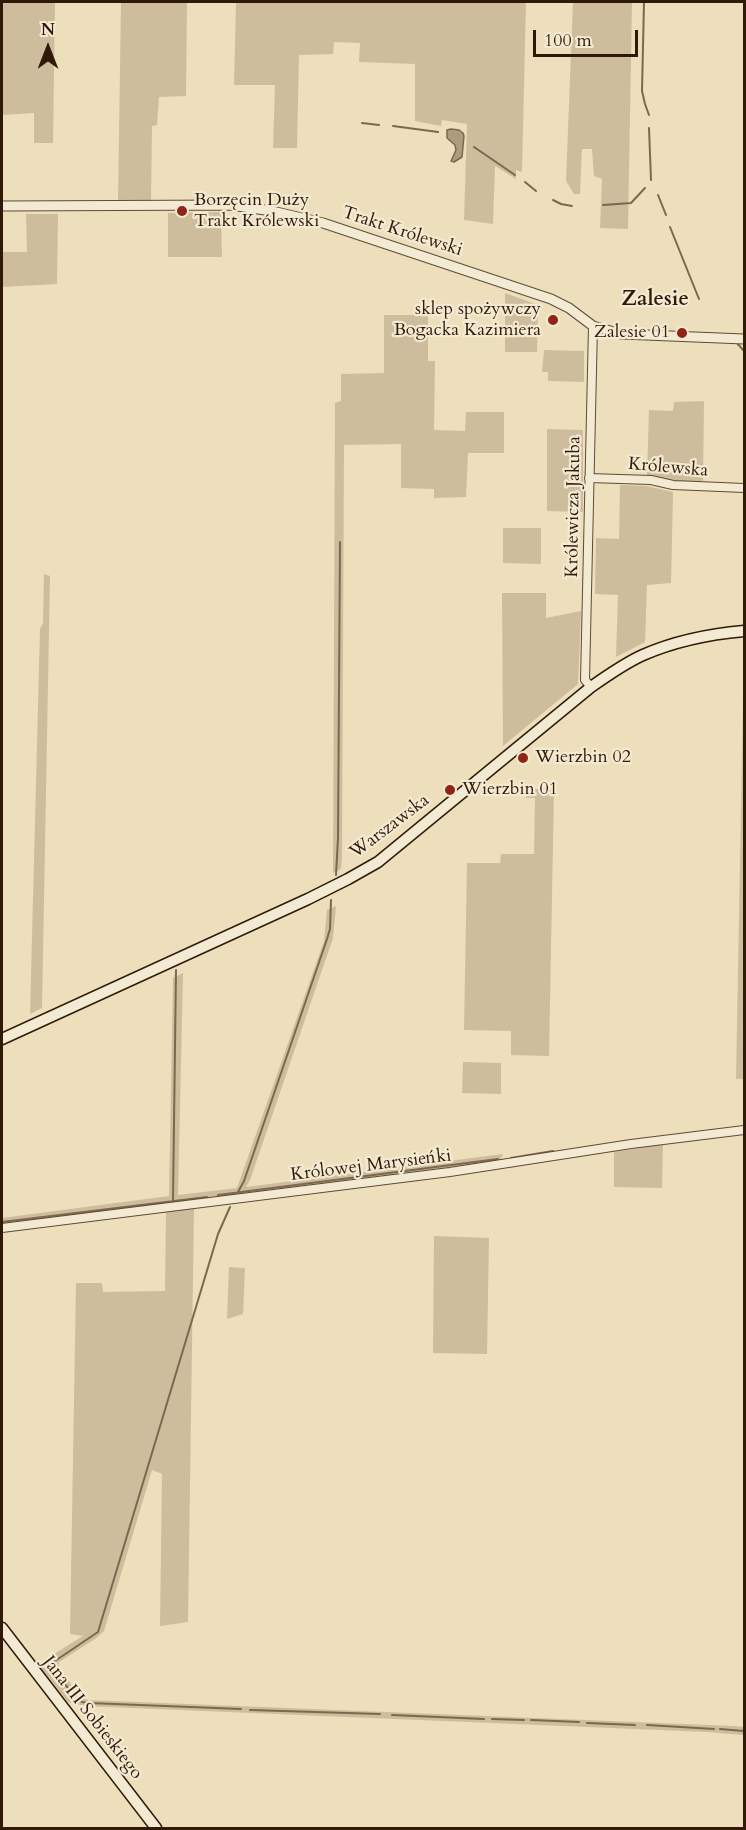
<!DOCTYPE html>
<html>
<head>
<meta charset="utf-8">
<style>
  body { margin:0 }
  #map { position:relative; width:746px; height:1830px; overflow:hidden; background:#eddfbb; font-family:Cardo,serif }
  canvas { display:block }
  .frame { position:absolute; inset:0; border:3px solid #311907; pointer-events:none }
  .north { position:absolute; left:18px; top:18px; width:60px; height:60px; -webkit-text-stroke:4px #f3ead3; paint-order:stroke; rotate:0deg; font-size:16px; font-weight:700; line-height:24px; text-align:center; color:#311907 }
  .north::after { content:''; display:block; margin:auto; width:21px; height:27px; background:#311907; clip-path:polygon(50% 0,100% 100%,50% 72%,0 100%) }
  .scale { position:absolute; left:533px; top:30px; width:105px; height:27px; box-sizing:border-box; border:3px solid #311907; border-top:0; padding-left:8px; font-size:18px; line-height:21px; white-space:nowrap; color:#311907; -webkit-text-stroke:4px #f3ead3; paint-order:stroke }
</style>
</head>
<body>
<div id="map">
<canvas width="746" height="1830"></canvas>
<div class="frame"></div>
<div class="north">N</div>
<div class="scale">100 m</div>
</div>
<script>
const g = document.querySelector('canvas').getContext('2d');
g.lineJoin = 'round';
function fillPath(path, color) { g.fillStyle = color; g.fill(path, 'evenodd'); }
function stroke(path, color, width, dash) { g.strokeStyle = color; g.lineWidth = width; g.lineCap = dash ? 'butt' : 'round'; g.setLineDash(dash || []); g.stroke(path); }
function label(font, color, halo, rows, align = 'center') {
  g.font = font + ' Cardo,serif'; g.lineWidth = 4.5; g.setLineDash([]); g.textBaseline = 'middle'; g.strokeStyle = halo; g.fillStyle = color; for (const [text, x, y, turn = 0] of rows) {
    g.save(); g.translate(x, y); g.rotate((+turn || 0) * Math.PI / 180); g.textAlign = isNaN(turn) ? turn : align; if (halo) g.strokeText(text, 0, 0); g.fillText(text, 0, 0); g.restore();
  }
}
fillPath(new Path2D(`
  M 2,2 L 55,2 L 53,143 L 34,143 L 34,113 L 2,115 Z
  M 121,2 L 187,2 L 186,96 L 159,97 L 157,125 L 152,126 L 151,201 L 118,201 Z
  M 236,2 L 526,2 L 522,172 L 516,170 L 516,179 L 495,166 L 493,224 L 464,220 L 467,124 L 442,120 L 441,126 L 415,121 L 415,64 L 359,62 L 360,43 L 334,42 L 333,54 L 299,55 L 297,148 L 273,148 L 275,85 L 234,85 Z
  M 573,2 L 632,2 L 628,229 L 600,228 L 602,179 L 594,176 L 592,149 L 582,149 L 580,194 L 574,194 L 566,181 Z
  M 221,212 L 222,257 L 168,257 L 168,213 Z
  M 26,214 L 58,214 L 57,284 L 2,287 L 2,252 L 27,252 Z
  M 505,293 L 538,305 L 537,352 L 505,352 Z
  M 384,315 L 428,315 L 428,361 L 435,361 L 434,430 L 465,431 L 466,412 L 504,412 L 504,453 L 468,453 L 466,497 L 434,498 L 434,489 L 401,488 L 401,444 L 344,445 L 342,857 L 341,869 L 333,873 L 335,403 L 341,401 L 341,374 L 384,373 Z
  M 544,350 L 584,351 L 584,382 L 548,381 L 548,372 L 542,372 Z
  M 704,401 L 703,481 L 672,481 L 647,475 L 649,410 L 673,411 L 674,402 Z
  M 547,429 L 583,430 L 583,512 L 547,511 Z
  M 620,485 L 647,486 L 673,492 L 671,583 L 647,585 L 645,642 L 616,657 L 618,595 L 595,594 L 596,538 L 619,539 Z
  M 503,528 L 541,528 L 541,564 L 503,563 Z
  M 44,574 L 50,576 L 42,1008 L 30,1014 L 40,629 L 43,623 Z
  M 502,593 L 546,593 L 546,618 L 581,611 L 578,684 L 503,746 Z
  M 744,644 L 744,1079 L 736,1079 Z
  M 527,789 L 554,789 L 549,1056 L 511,1055 L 511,1031 L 464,1030 L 467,863 L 500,863 L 501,854 L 534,854 L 535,798 L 526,798 Z
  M 336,906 L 333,938 L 250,1180 L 246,1187 L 503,1154 L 499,1162 L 2,1225 L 2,1218 L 169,1196 L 173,978 L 183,973 L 178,1195 L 237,1188 L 324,941 L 327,910 Z
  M 463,1062 L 501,1063 L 501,1094 L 462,1093 Z
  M 663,1144 L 662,1188 L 614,1187 L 614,1152 Z
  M 194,1208 L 188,1622 L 160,1626 L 162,1474 L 152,1470 L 104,1631 L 95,1639 L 59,1662 L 59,1666 L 78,1695 L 88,1700 L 734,1726 L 744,1727 L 744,1735 L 707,1732 L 84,1706 L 68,1702 L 38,1664 L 83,1636 L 70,1634 L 76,1283 L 102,1283 L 103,1292 L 165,1291 L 166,1212 Z
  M 434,1236 L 489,1238 L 487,1354 L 433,1353 Z
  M 229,1267 L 245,1268 L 243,1314 L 227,1319 Z`), '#cdbd9c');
const water = new Path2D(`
  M 451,129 L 459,130 L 463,133 L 464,136 L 462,157 L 454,162 L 451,161 L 456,150 L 455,145 L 447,138 L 447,130 Z`);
fillPath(water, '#ad9c7e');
stroke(water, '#7b684e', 1.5);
stroke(new Path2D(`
  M 644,2 L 642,91 L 645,104 L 649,115
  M 362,123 L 379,125
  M 393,126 L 438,132
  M 649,128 L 651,180
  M 474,147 L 515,175
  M 525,182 L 536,191
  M 658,195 L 666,215
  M 553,200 L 561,204 L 572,206
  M 603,205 L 631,203 L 645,188
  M 670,227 L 699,299
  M 736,342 L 744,351
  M 336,875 L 338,838 L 340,542
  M 511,1158 L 553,1151
  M 238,1192 L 244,1181 L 327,939 L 330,929 L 331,900
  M 218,1195 L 498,1159
  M 173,1201 L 176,970
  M 2,1222 L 207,1197
  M 68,1688 L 49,1665 L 98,1632 L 218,1234 L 230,1207
  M 74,1695 L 82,1702 L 89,1703 L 241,1709
  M 250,1710 L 380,1714
  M 392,1715 L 484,1719
  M 492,1719 L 524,1720
  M 531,1720 L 579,1722
  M 587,1723 L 635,1725
  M 647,1725 L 714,1729
  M 720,1729 L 744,1731`), '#7b684e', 2);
const minor = new Path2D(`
  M 589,478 L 651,480 L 673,485 L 744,488
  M 591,687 L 585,680 L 593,326
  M 2,1228 L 450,1172 L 631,1144 L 744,1130`);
const tertiary = new Path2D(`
  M 2,206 L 231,205 L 272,211 L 323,223 L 551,299 L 569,308 L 593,326 L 621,334 L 744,339`);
const secondary = new Path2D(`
  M 2,1039 L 308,899 L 348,879 L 378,862 L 591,687 C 608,675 625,663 643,655 C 675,641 710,634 744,631
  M 2,1628 L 156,1828`);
stroke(minor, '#604a34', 10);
stroke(tertiary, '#604a34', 11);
stroke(secondary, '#311907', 13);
stroke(minor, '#f3ead3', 8);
stroke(tertiary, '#f3ead3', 9);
stroke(secondary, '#f3ead3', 10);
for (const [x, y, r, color] of [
  [182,211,6,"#8f2418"],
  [553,320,6,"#8f2418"],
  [682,333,6,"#8f2418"],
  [523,758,6,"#8f2418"],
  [450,790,6,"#8f2418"]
]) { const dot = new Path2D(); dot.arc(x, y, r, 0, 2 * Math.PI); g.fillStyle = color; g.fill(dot); stroke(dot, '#f3ead3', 2); }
label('18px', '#311907', '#f3ead3', [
  ["Borzęcin Duży",194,201],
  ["Trakt Królewski",194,222],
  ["sklep spożywczy",541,310,"right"],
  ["Bogacka Kazimiera",541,331,"right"],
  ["Zalesie 01",670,333,"right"],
  ["Wierzbin 02",535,758],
  ["Wierzbin 01",462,790]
], 'left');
label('18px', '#311907', '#f3ead3', [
  ["Trakt Królewski",402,232,18],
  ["Królewska",668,468,5],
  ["Królewicza Jakuba",574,507,-89],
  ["Warszawska",390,827,-37],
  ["Królowej Marysieńki",371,1166,-7],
  ["Jana III Sobieskiego",92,1718,52]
]);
label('bold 21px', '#311907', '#f3ead3', [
  ["Zalesie",655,300]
]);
</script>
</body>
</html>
